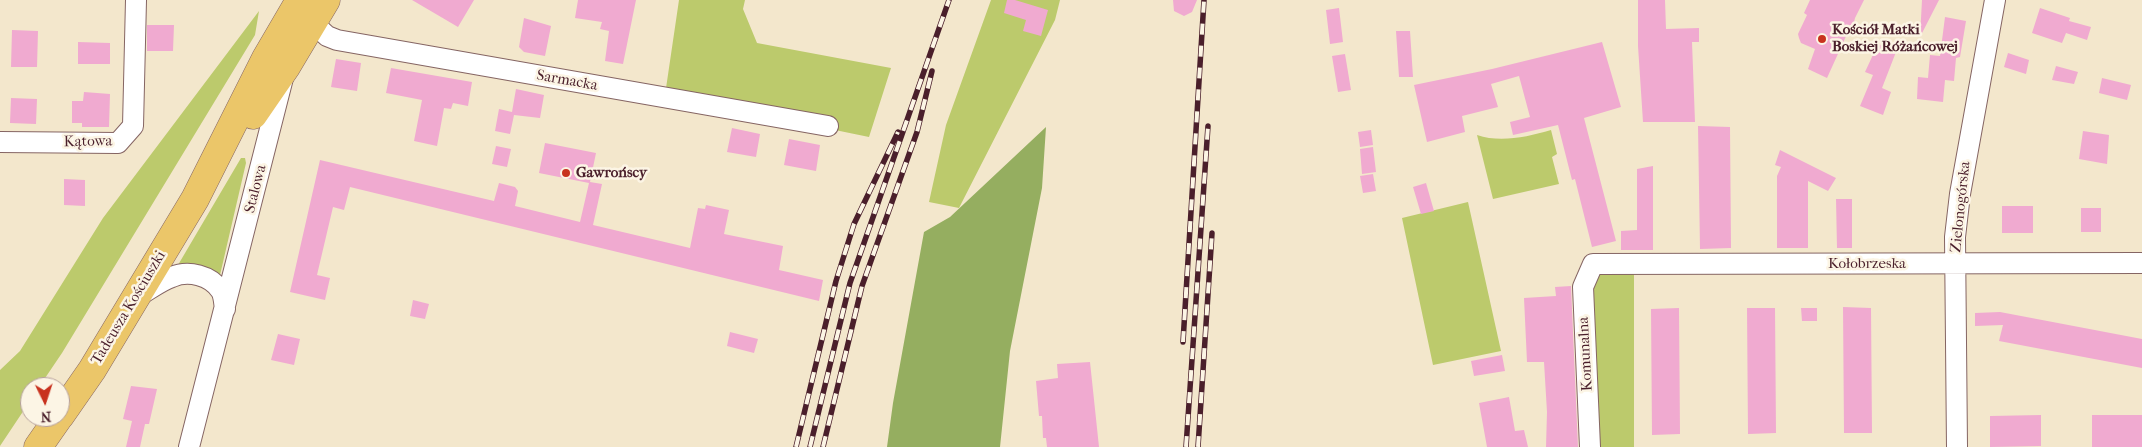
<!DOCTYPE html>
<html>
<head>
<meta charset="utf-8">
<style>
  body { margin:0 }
  #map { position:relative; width:2142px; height:447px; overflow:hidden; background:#f3e7cc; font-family:"IM FELL French Canon",serif }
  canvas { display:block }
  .north { position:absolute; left:20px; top:377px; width:50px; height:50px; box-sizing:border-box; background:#fcf5e5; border:1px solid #b59f9b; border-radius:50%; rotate:176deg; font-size:14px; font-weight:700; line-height:20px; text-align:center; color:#4a1f2b }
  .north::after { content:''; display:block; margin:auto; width:18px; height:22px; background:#c8321e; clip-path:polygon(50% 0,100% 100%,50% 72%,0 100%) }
</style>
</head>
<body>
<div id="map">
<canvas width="2142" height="447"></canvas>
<div class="north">N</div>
</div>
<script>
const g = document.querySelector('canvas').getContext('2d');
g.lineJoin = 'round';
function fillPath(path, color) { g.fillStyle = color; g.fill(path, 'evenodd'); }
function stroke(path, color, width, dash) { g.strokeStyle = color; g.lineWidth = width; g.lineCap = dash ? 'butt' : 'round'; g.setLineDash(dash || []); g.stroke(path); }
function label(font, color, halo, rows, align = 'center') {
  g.font = font + ' "IM FELL French Canon",serif'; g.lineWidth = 5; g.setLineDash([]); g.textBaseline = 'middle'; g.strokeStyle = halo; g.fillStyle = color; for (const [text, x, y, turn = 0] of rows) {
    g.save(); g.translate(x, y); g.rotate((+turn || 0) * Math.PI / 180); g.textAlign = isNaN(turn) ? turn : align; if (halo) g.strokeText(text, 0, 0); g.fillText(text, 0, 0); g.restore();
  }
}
fillPath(new Path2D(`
  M 679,0 L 745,0 L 743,9 L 757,43 L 891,68 L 869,137 L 665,95 Z
  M 991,0 L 1060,0 L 1055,20 L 959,208 L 929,202 L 946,125 Z
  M 259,11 L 255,35 L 62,353 L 39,387 L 30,387 L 30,401 L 0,446 L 0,370 L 20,351 L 103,218 Z
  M 1551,130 L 1557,154 L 1552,157 L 1559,184 L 1493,199 L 1477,135 C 1500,143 1527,137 1551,130 Z
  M 241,158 L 245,158 L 246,163 L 220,275 L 178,265 Z
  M 1468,202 L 1501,351 L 1433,365 L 1402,218 Z
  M 1597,273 L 1634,273 L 1634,447 L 1599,447 L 1587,288 Z`), '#bcca6c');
fillPath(new Path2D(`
  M 1046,127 L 1042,188 L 1010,351 L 1000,447 L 887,447 L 893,403 L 924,232 L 950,217 Z`), '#95ae60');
fillPath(new Path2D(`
  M 412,0 L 474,0 L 458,27 Z
  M 578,0 L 636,0 L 623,64 L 605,61 L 609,31 L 600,29 L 602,22 L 575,18 Z
  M 1007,0 L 1015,0 L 1048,10 L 1041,36 L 1023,31 L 1026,20 L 1004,13 Z
  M 1173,0 L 1197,0 L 1192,12 L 1184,16 L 1174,11 Z
  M 1638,0 L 1665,0 L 1666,29 L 1699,28 L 1699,42 L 1692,42 L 1695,122 L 1643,122 L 1638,46 Z
  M 1810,0 L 1864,0 L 1855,18 L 1851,35 L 1847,34 L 1827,78 L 1808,69 L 1815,49 L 1801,43 L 1799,38 L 1798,34 L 1807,15 L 1804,13 Z
  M 1922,0 L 1939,0 L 1920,37 Z
  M 1339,8 L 1343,42 L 1330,44 L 1326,10 Z
  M 2040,8 L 2070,18 L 2069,21 L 2091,27 L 2087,40 L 2066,33 L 2062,43 L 2032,33 Z
  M 1945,17 L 1966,21 L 1960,57 L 1956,58 L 1954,81 L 1945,80 L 1943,102 L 1917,99 L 1918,77 L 1928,78 L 1930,55 L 1940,56 Z
  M 524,18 L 551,26 L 545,56 L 524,52 L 519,47 Z
  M 147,25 L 174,25 L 173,51 L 147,51 Z
  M 12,30 L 38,31 L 37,67 L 11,67 Z
  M 1396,31 L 1410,31 L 1413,77 L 1399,77 Z
  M 78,42 L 110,43 L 110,64 L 78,64 Z
  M 1602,42 L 1621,107 L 1584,118 L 1616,241 L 1592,247 L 1575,179 L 1572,180 L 1558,125 L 1513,135 L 1510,122 L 1530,117 L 1519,76 L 1491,84 L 1498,107 L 1462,116 L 1465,132 L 1427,142 L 1414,85 L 1492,69 Z
  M 1878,44 L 1896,52 L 1882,88 L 1891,92 L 1883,115 L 1860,106 L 1873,75 L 1865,72 Z
  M 2008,53 L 2029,60 L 2026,74 L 2004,67 Z
  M 1345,54 L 1351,90 L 1338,92 L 1332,56 Z
  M 336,59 L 361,63 L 357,91 L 331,87 Z
  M 2056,66 L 2078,72 L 2074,84 L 2052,80 Z
  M 391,68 L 472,82 L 468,106 L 453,103 L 451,109 L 444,108 L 437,146 L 414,141 L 422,100 L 386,93 Z
  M 2102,78 L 2131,85 L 2127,100 L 2099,93 Z
  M 516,89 L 544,95 L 540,118 L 514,115 L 510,134 L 495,131 L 499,109 L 512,112 Z
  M 84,92 L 110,94 L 109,127 L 82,127 L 82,123 L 72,123 L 72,101 L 83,101 Z
  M 11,98 L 37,99 L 36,124 L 10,123 Z
  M 1698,126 L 1730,127 L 1731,248 L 1700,249 Z
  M 732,128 L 760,134 L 756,157 L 727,152 Z
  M 1371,130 L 1373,145 L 1360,147 L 1358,132 Z
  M 2083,131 L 2109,135 L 2107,164 L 2079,159 Z
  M 789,139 L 820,145 L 816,171 L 784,165 Z
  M 545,143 L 596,153 L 590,182 L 602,184 L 593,225 L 690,248 L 698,208 L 705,209 L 706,205 L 729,210 L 724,234 L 783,246 L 779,270 L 823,280 L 819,301 L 350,187 L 344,210 L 333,207 L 317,275 L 330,278 L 325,300 L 290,292 L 320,160 L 494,201 L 499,183 L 515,187 L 518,191 L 515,206 L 580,222 L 589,183 L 539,173 Z
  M 496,146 L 511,149 L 507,167 L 492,164 Z
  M 1373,147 L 1376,172 L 1362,174 L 1360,149 Z
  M 1780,150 L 1836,178 L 1828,191 L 1808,181 L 1808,248 L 1777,248 L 1777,176 L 1781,167 L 1775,165 Z
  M 1653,166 L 1653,250 L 1621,250 L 1621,231 L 1637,230 L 1637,169 Z
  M 1373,174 L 1376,191 L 1363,193 L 1360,176 Z
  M 64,179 L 85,180 L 85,206 L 64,205 Z
  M 1426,183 L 1434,211 L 1421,214 L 1413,187 Z
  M 1836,199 L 1852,199 L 1852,248 L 1837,248 Z
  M 2002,206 L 2033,206 L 2033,233 L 2002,233 Z
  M 2081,208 L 2101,208 L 2101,232 L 2081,232 Z
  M 1571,286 L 1578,447 L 1546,447 L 1547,412 L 1544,362 L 1527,362 L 1524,298 L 1556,296 L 1555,287 Z
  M 413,300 L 429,304 L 425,319 L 410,316 Z
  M 1843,307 L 1871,308 L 1872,433 L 1844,433 Z
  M 1679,308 L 1680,434 L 1652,435 L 1651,309 Z
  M 1747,308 L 1775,308 L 1776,433 L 1748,434 Z
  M 1801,308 L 1817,308 L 1817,321 L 1802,321 Z
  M 2000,312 L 2142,339 L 2142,368 L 1999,341 L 2003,325 L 1975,326 L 1975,313 Z
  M 730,332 L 758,339 L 754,353 L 727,346 Z
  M 278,334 L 300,339 L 294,365 L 271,360 Z
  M 1502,355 L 1505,371 L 1474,376 L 1471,361 Z
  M 1090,362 L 1099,447 L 1047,447 L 1046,438 L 1043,438 L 1042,416 L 1039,416 L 1036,381 L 1058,378 L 1057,364 Z
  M 131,386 L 157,389 L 149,424 L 145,424 L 140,447 L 126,447 L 132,421 L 123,419 Z
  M 1509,397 L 1515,431 L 1524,430 L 1528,447 L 1487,447 L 1479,403 Z
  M 2041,415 L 2041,446 L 1990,447 L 1990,416 Z
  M 2092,415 L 2142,415 L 2142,447 L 2092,447 Z`), '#f0aad0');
const street = new Path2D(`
  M 312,22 L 327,36 L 337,40 L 828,126
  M 0,142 L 118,143 L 133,126 L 136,0
  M 138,296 C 149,290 160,281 172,277 C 188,270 211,275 221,291 C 224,296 224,303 225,309
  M 189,447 L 283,78
  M 1590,447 L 1583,287 L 1593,264 L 2142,263
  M 1957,447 L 1955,237 L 1960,194 L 1995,0`);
const primary = new Path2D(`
  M 253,115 L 286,67 L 326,0
  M 60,416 L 92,370 L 195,199 L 266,58 L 300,0
  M 38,447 L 59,417`);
stroke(street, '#856563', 22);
stroke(primary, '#856563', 29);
stroke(street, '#fff', 20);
stroke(primary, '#ebc669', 28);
const rail = new Path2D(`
  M 1183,342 L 1204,0
  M 796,447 L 836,281 L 854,224 L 898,132
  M 810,447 L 850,283 L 949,0
  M 823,447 L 862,286 L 917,132 L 932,71
  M 1186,447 L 1208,126
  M 1198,447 L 1212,233`);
stroke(rail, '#4a1f2b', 5.5);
stroke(rail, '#fcf5e5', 4, [11]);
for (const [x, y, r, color] of [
  [1822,39,5,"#c8321e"],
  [566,173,5,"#c8321e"]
]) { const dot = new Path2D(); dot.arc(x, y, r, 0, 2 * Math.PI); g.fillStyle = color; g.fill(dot); stroke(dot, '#fcf5e5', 2); }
label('bold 15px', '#4a1f2b', '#fcf5e5', [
  ["Kościół Matki",1832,30],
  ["Boskiej Różańcowej",1832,47],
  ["Gawrońscy",576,173]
], 'left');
label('15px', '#4a1f2b', '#fcf5e5', [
  ["Sarmacka",567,81,10],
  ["Kątowa",88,142,-1],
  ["Stalowa",256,189,-76],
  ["Zielonogórska",1961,207,-84],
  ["Kołobrzeska",1867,264],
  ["Tadeusza Kościuszki",129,308,-59],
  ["Komunalna",1586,354,-93]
]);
</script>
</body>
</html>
